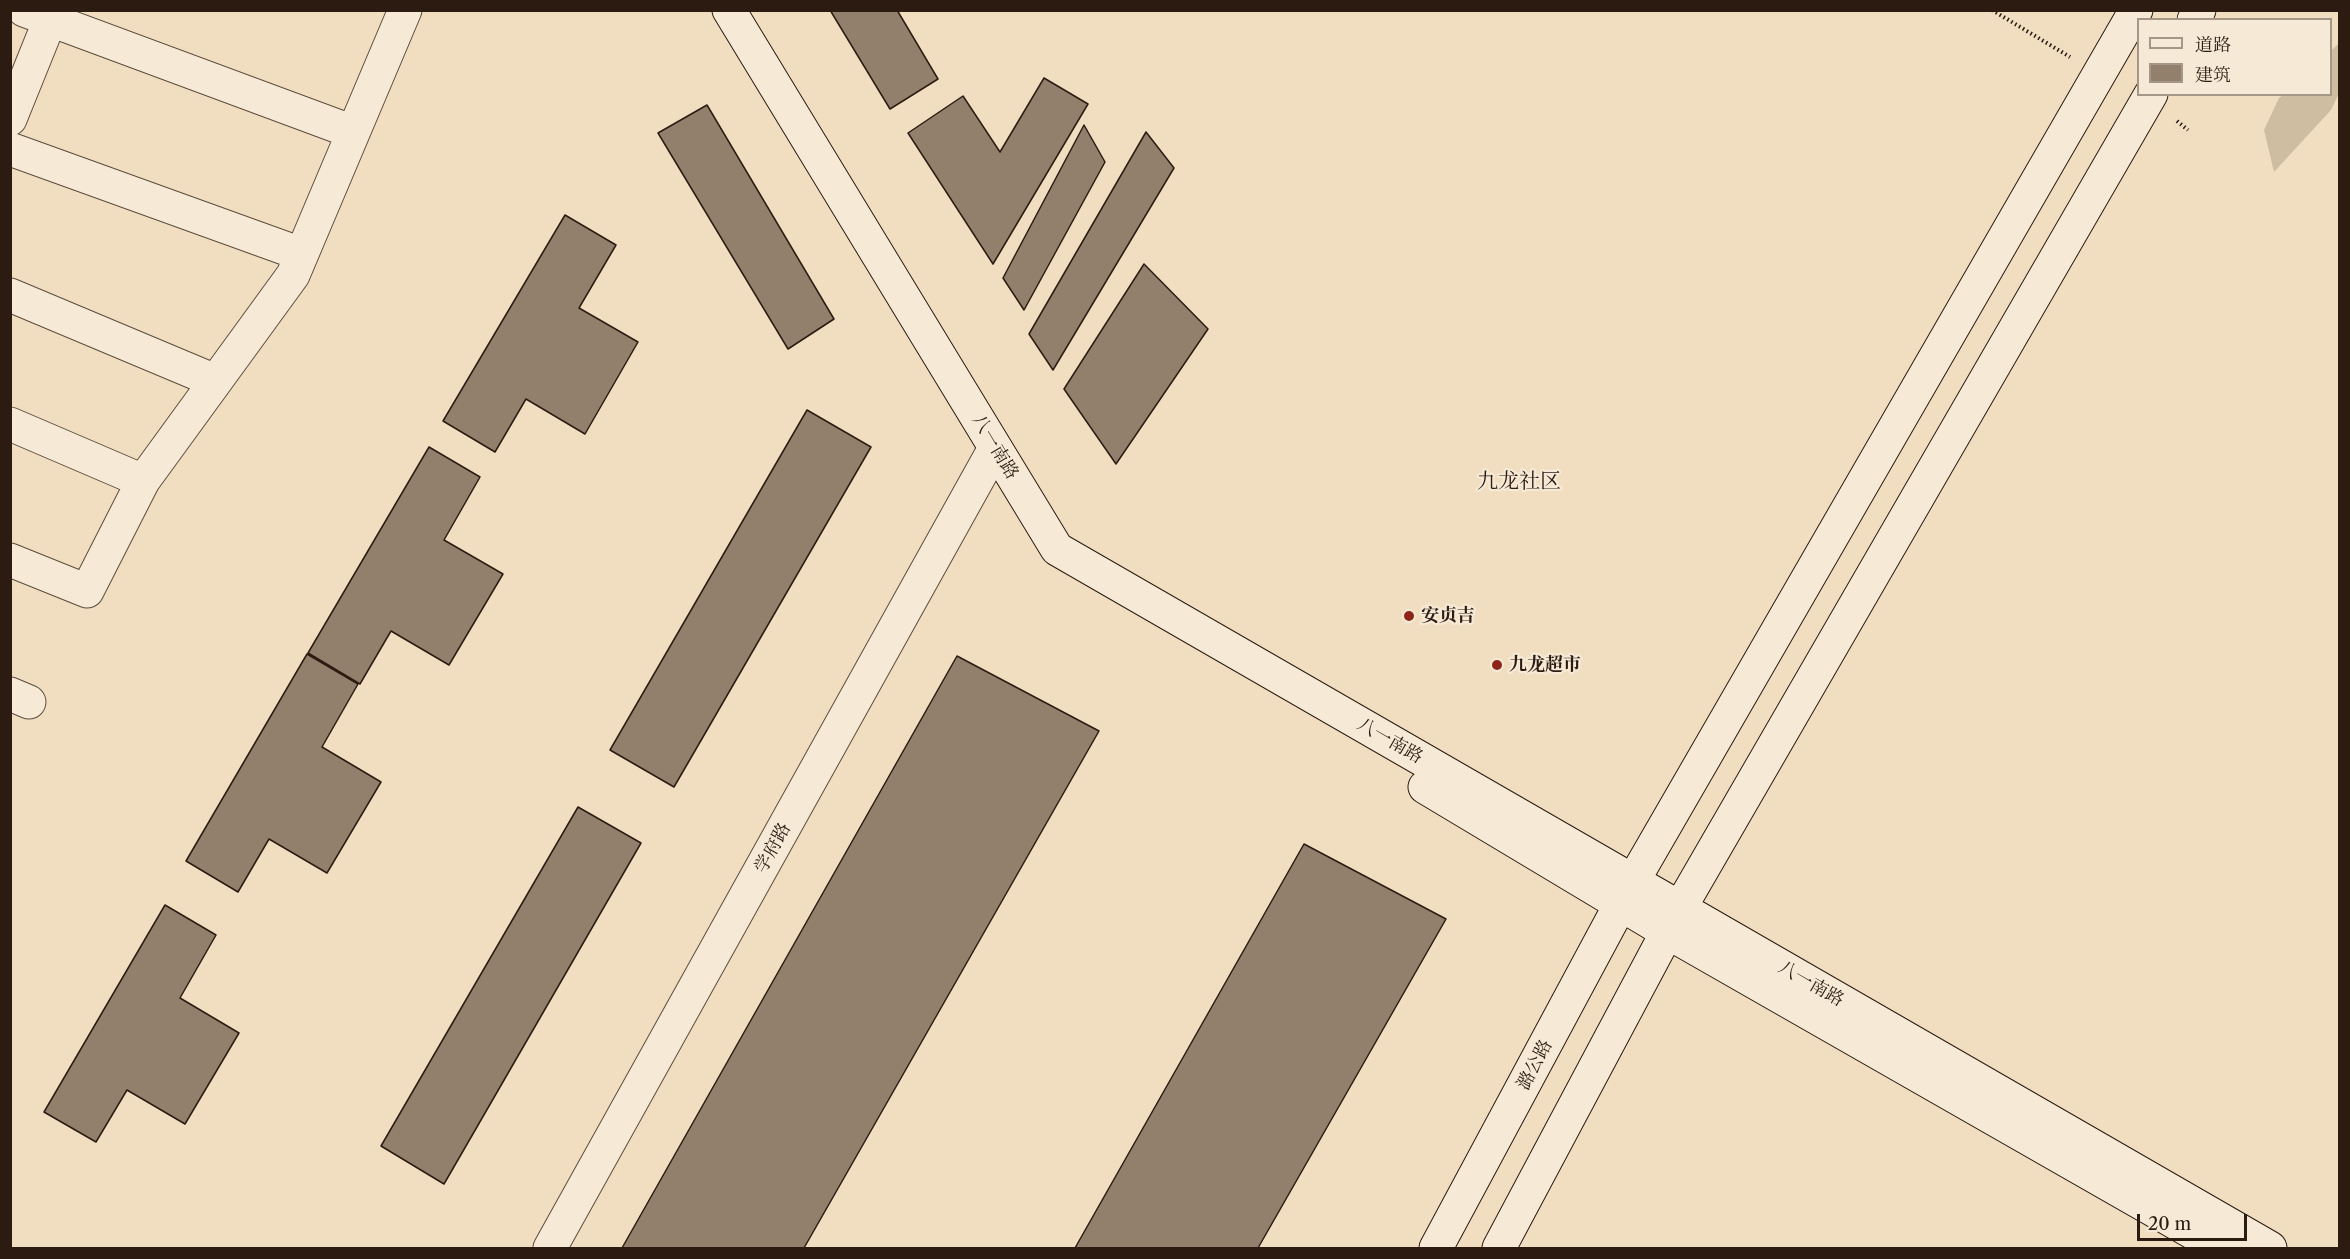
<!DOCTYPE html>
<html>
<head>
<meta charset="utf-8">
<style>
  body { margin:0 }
  #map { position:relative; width:2350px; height:1259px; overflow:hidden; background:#f1dec0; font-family:"Libre Caslon Text","Noto Serif SC",serif }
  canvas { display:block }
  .frame { position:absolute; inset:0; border:12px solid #2b1b11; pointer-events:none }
  .legend { position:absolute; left:2137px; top:18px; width:195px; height:78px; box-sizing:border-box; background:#f6ead6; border:2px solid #a59787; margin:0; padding:8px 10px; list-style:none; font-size:18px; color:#2b1b11 }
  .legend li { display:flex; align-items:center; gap:12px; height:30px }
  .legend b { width:30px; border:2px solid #a59787 }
  .scale { position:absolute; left:2137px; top:1214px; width:110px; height:27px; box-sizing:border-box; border:3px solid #2b1b11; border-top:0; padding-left:8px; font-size:18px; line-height:21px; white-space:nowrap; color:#2b1b11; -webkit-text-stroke:4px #f6ead6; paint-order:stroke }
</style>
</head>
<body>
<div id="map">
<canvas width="2350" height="1259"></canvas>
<div class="frame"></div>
<ul class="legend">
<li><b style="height:8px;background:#f6ead6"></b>道路</li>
<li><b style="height:16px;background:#92806c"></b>建筑</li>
</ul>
<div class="scale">20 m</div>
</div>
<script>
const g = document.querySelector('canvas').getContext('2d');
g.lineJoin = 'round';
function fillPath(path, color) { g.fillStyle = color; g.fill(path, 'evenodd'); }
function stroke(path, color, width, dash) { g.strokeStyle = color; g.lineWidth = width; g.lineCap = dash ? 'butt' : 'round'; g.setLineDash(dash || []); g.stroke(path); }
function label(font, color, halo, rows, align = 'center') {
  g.font = font + ' "Libre Caslon Text","Noto Serif SC",serif'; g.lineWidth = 4.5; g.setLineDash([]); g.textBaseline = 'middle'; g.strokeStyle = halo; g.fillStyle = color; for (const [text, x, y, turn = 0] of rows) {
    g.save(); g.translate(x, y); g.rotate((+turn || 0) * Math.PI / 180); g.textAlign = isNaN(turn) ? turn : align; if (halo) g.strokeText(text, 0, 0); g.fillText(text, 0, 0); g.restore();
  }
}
fillPath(new Path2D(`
  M 2339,43 L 2339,93 L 2331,110 L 2274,172 L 2264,130 L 2279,98 L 2283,95 L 2330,94 L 2331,51 Z`), '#cfbda2');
const building = new Path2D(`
  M 830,10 L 897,10 L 938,79 L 890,109 Z
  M 1044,78 L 1088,104 L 993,264 L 908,133 L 963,96 L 1000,152 Z
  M 707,105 L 834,319 L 788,349 L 658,133 Z
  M 1084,125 L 1105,162 L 1024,310 L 1003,278 Z
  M 1146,132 L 1174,168 L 1053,370 L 1029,334 Z
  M 565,215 L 616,245 L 579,308 L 638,342 L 585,434 L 526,399 L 495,452 L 443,421 Z
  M 1144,264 L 1208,329 L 1116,464 L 1064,389 Z
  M 807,410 L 871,447 L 674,787 L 610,750 Z
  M 429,447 L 480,477 L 444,540 L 503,574 L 449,665 L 391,631 L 360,684 L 308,653 Z
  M 307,654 L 358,684 L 322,747 L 381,782 L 327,873 L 269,839 L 238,892 L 186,861 Z
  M 957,656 L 1099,731 L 804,1248 L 622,1248 Z
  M 578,807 L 641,843 L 444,1184 L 381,1146 Z
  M 1304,844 L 1446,919 L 1258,1248 L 1075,1248 Z
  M 165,905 L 216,935 L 180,998 L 239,1033 L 185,1124 L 127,1090 L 96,1142 L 44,1112 Z`);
fillPath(building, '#92806c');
stroke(building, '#2b1b11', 1.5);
const street = new Path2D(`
  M 24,10 L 353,132
  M 10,119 L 54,10
  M 10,149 L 301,254
  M 10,295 L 215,381
  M 10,424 L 143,481
  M 10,560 L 87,591 L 143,481 L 293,275 L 405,10
  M 10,694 L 29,702
  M 550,1248 L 995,448`);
const secondary = new Path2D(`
  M 729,10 L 1057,549 L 2270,1248
  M 2194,20 L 2199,10
  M 1425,787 L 1667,932 L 2220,1248
  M 1436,1248 L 1633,881 L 2136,10
  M 1499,1248 L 1680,908 L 2151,94`);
stroke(street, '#5c4c3d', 35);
stroke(secondary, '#2b1b11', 35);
stroke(new Path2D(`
  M 1992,10 L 2070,57
  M 2177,121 L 2188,130`), '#2b1b11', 4, [1.5, 3]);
stroke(street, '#f6ead6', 33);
stroke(secondary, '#f6ead6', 33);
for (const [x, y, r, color] of [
  [1409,616,6,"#8f2418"],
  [1497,665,6,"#8f2418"]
]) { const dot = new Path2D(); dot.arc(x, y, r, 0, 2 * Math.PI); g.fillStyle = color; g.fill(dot); stroke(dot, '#f6ead6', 2); }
label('18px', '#2b1b11', '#f6ead6', [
  ["八一南路",995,447,59],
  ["八一南路",1390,741,30],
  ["学府路",773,848,-61],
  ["八一南路",1811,984,30],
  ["潞公路",1535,1065,-62]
]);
label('bold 18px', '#2b1b11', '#f6ead6', [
  ["安贞吉",1421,616],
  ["九龙超市",1509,665]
], 'left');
label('21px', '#2b1b11', '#f6ead6', [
  ["九龙社区",1519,482]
]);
</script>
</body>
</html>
